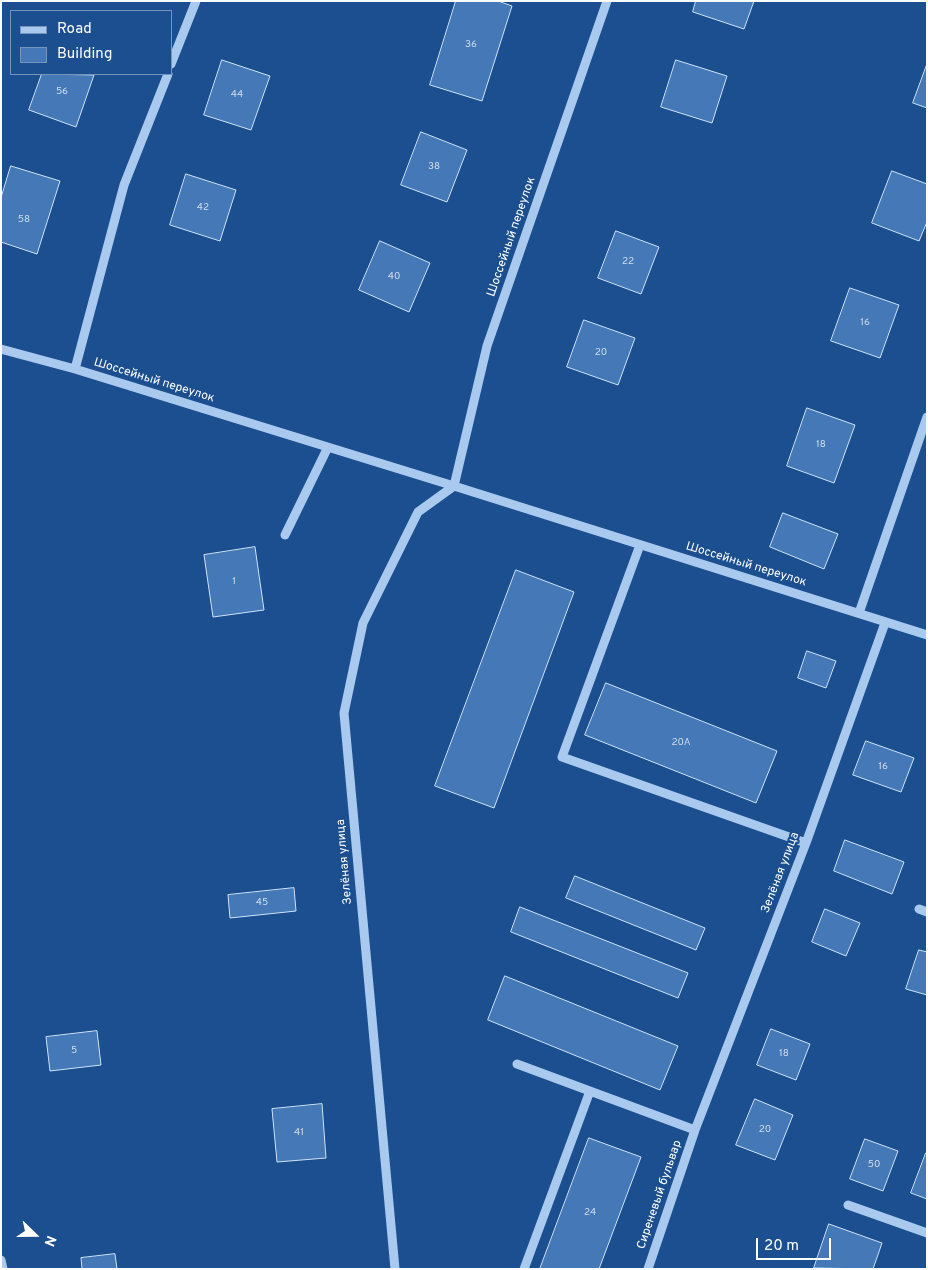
<!DOCTYPE html>
<html>
<head>
<meta charset="utf-8">
<style>
  body { margin:0 }
  #map { position:relative; width:928px; height:1270px; overflow:hidden; background:#1b4f8f; font-family:Overpass,sans-serif }
  canvas { display:block }
  .frame { position:absolute; inset:0; border:2px solid #fff; pointer-events:none }
  .legend { position:absolute; left:10px; top:10px; width:162px; height:65px; box-sizing:border-box; background:#1b4f8f; border:1px solid #7695bc; margin:0; padding:6px 9px; list-style:none; font-size:15px; color:#fff }
  .legend li { display:flex; align-items:center; gap:10px; height:25px }
  .legend b { width:25px; border:1px solid #7695bc }
  .north { position:absolute; left:10px; top:1210px; width:50px; height:50px; -webkit-text-stroke:4px #1b4f8f; paint-order:stroke; rotate:112deg; font-size:14px; font-weight:700; line-height:20px; text-align:center; color:#fff }
  .north::after { content:''; display:block; margin:auto; width:18px; height:22px; background:#fff; clip-path:polygon(50% 0,100% 100%,50% 72%,0 100%) }
  .scale { position:absolute; left:756px; top:1238px; width:75px; height:22px; box-sizing:border-box; border:2px solid #fff; border-top:0; padding-left:6px; font-size:15px; line-height:18px; white-space:nowrap; color:#fff; -webkit-text-stroke:4px #1b4f8f; paint-order:stroke }
</style>
</head>
<body>
<div id="map">
<canvas width="928" height="1270"></canvas>
<div class="frame"></div>
<ul class="legend">
<li><b style="height:6px;background:#a9c9ee"></b>Road</li>
<li><b style="height:14px;background:#4478b7"></b>Building</li>
</ul>
<div class="north">N</div>
<div class="scale">20 m</div>
</div>
<script>
const g = document.querySelector('canvas').getContext('2d');
g.lineJoin = 'round';
function fillPath(path, color) { g.fillStyle = color; g.fill(path, 'evenodd'); }
function stroke(path, color, width, dash) { g.strokeStyle = color; g.lineWidth = width; g.lineCap = dash ? 'butt' : 'round'; g.setLineDash(dash || []); g.stroke(path); }
function label(font, color, halo, rows, align = 'center') {
  g.font = font + ' Overpass,sans-serif'; g.lineWidth = 4.5; g.setLineDash([]); g.textBaseline = 'middle'; g.strokeStyle = halo; g.fillStyle = color; for (const [text, x, y, turn = 0] of rows) {
    g.save(); g.translate(x, y); g.rotate((+turn || 0) * Math.PI / 180); g.textAlign = isNaN(turn) ? turn : align; if (halo) g.strokeText(text, 0, 0); g.fillText(text, 0, 0); g.restore();
  }
}
const building = new Path2D(`
  M 456,1 L 498,1 L 512,6 L 482,101 L 430,85 Z
  M 696,1 L 754,1 L 744,29 L 693,12 Z
  M 222,60 L 270,76 L 251,130 L 204,115 Z
  M 676,60 L 727,76 L 712,123 L 661,107 Z
  M 927,64 L 927,108 L 913,103 Z
  M 42,74 L 94,75 L 76,127 L 29,110 Z
  M 421,132 L 467,150 L 447,202 L 401,185 Z
  M 11,166 L 60,181 L 37,254 L 1,242 L 1,198 Z
  M 892,171 L 927,184 L 927,222 L 919,241 L 872,223 Z
  M 186,174 L 236,190 L 220,241 L 170,225 Z
  M 616,231 L 659,247 L 641,294 L 598,278 Z
  M 380,241 L 430,263 L 409,312 L 359,290 Z
  M 850,288 L 899,305 L 880,358 L 831,341 Z
  M 584,320 L 635,338 L 618,385 L 567,367 Z
  M 807,408 L 855,425 L 834,483 L 787,466 Z
  M 783,513 L 838,534 L 824,569 L 770,547 Z
  M 255,547 L 264,610 L 213,617 L 204,555 Z
  M 516,570 L 574,592 L 494,808 L 435,786 Z
  M 807,651 L 836,661 L 826,688 L 798,678 Z
  M 606,683 L 777,751 L 756,803 L 585,735 Z
  M 866,741 L 914,758 L 901,792 L 853,775 Z
  M 845,840 L 904,862 L 892,894 L 834,871 Z
  M 575,876 L 705,928 L 696,950 L 566,898 Z
  M 294,888 L 296,911 L 230,918 L 228,895 Z
  M 520,907 L 688,973 L 678,998 L 511,932 Z
  M 825,909 L 860,923 L 846,956 L 812,942 Z
  M 919,950 L 927,952 L 927,995 L 906,989 Z
  M 505,976 L 678,1046 L 660,1090 L 488,1020 Z
  M 771,1029 L 810,1044 L 796,1080 L 757,1065 Z
  M 97,1031 L 101,1065 L 50,1071 L 46,1037 Z
  M 755,1099 L 793,1115 L 775,1160 L 736,1145 Z
  M 322,1104 L 326,1158 L 277,1162 L 272,1109 Z
  M 589,1138 L 641,1157 L 599,1269 L 540,1269 Z
  M 865,1139 L 898,1151 L 883,1191 L 850,1179 Z
  M 926,1153 L 927,1153 L 927,1199 L 911,1193 Z
  M 829,1224 L 882,1243 L 873,1269 L 814,1268 Z
  M 115,1254 L 117,1269 L 82,1269 L 81,1258 Z`);
fillPath(building, '#4478b7');
stroke(building, '#cfe3fa', 1);
stroke(new Path2D(`
  M 171,64 L 196,1
  M 1,349 L 75,369 L 454,486 L 927,635
  M 75,369 L 124,185 L 168,74
  M 285,535 L 328,447
  M 640,545 L 562,757 L 806,843
  M 859,613 L 927,417
  M 919,909 L 927,912
  M 517,1064 L 695,1130
  M 848,1205 L 927,1233
  M 1,1260 L 3,1269
  M 395,1269 L 344,713 L 363,623 L 418,512 L 454,486 L 487,346 L 607,1
  M 524,1269 L 590,1091
  M 648,1269 L 695,1130 L 806,843 L 885,623`), '#a9c9ee', 9);
label('10px', '#d0dded', null, [
  ["36",471,45],
  ["56",62,92],
  ["44",237,95],
  ["38",434,167],
  ["42",203,208],
  ["58",24,220],
  ["22",628,262],
  ["40",394,277],
  ["16",865,323],
  ["20",601,353],
  ["18",821,445],
  ["1",234,582],
  ["20А",681,743],
  ["16",883,767],
  ["45",262,903],
  ["5",74,1051],
  ["18",784,1054],
  ["20",765,1130],
  ["41",299,1133],
  ["50",874,1165],
  ["24",590,1213]
]);
label('12px', '#fff', '#1b4f8f', [
  ["Шоссейный переулок",512,237,-71],
  ["Шоссейный переулок",154,381,17],
  ["Шоссейный переулок",746,565,17],
  ["Зелёная улица",345,862,-95],
  ["Зелёная улица",781,873,-69],
  ["Сиреневый бульвар",660,1195,-71]
]);
</script>
</body>
</html>
